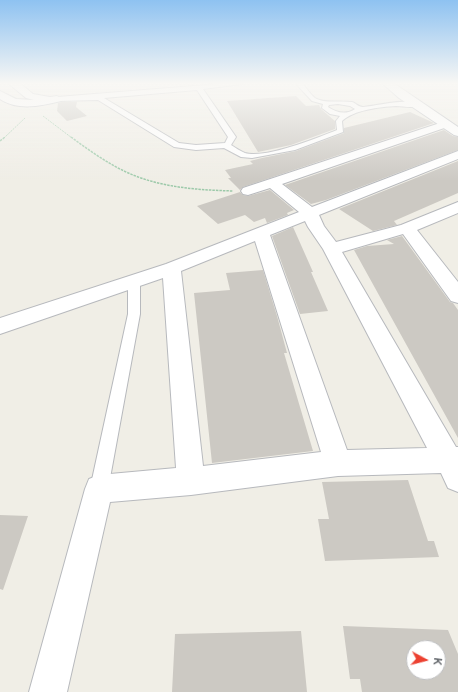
<!DOCTYPE html>
<html>
<head>
<meta charset="utf-8">
<style>
  body { margin:0 }
  #map { position:relative; width:458px; height:692px; overflow:hidden; background:#f0eee6; font-family:Raleway,sans-serif }
  canvas { display:block }
  .north { position:absolute; left:406px; top:640px; width:40px; height:40px; box-sizing:border-box; background:#fff; border:1px solid #bfc0c2; border-radius:50%; rotate:97deg; font-size:11px; font-weight:700; line-height:16px; text-align:center; color:#5e6267 }
  .north::after { content:''; display:block; margin:auto; width:14px; height:18px; background:#ec4131; clip-path:polygon(50% 0,100% 100%,50% 72%,0 100%) }
</style>
</head>
<body>
<div id="map">
<canvas width="458" height="692"></canvas>
<div class="north">K</div>
</div>
<script>
const g = document.querySelector('canvas').getContext('2d');
g.lineJoin = 'round';
function fillPath(path, color) { g.fillStyle = color; g.fill(path, 'evenodd'); }
function stroke(path, color, width, dash) { g.strokeStyle = color; g.lineWidth = width; g.lineCap = dash ? 'butt' : 'round'; g.setLineDash(dash || []); g.stroke(path); }
fillPath(new Path2D(`
  M 296,96 L 306,106 L 319,105 L 321,109 L 335,121 L 335,129 L 291,145 L 258,152 L 227,101 Z
  M 61,102 L 77,102 L 76,107 L 87,116 L 67,121 L 57,111 L 58,103 Z
  M 410,112 L 434,123 L 243,187 L 240,190 L 228,178 L 231,178 L 225,170 L 253,164 L 250,161 L 262,158 L 296,151 L 344,133 L 344,128 Z
  M 444,130 L 453,136 L 458,137 L 458,150 L 326,200 L 311,204 L 285,185 Z
  M 458,161 L 458,193 L 394,221 L 397,225 L 373,231 L 339,209 Z
  M 270,190 L 294,210 L 287,213 L 288,215 L 267,223 L 265,218 L 254,222 L 245,215 L 218,224 L 197,206 L 240,192 L 243,195 L 248,196 Z
  M 293,227 L 313,272 L 311,272 L 328,311 L 300,314 L 272,236 Z
  M 402,236 L 450,302 L 453,303 L 458,310 L 458,438 L 354,250 L 367,246 L 394,244 L 387,240 Z
  M 263,270 L 277,316 L 287,353 L 284,353 L 313,451 L 212,463 L 194,293 L 230,290 L 226,273 Z
  M 408,480 L 428,541 L 434,541 L 439,557 L 325,561 L 318,519 L 329,519 L 322,482 Z
  M 0,515 L 28,516 L 3,590 L 0,589 Z
  M 343,626 L 448,630 L 458,654 L 458,692 L 362,692 L 360,679 L 350,679 ZM 414,648 L 438,648 L 438,672 L 414,672 Z
  M 301,631 L 307,692 L 172,692 L 175,634 Z`), '#ccc9c3');
const lane = new Path2D(`
  M 218,84 L 242,84 L 203,89 L 236,137 L 231,145 C 236,148 240,151 245,153 C 265,159 317,138 337,130 L 336,121 L 340,116 L 330,114 L 322,108 L 323,104 L 312,101 L 296,84 L 303,84 C 307,89 311,95 315,98 C 325,104 341,100 352,102 C 356,103 358,107 363,107 C 376,106 409,97 420,105 C 414,109 403,106 396,106 C 379,107 354,110 342,121 L 343,132 L 295,150 L 252,158 L 241,157 L 224,148 L 196,150 L 174,147 L 98,100 L 57,101 L 54,99 L 57,97 ZM 197,90 L 228,137 L 225,143 L 196,145 L 179,143 L 104,98 ZM 338,104 L 350,106 L 355,109 C 346,115 337,113 328,107 L 329,105 Z
  M 134,278 L 138,279 L 140,282 L 140,314 L 108,489 L 105,495 L 99,497 L 93,495 L 90,489 L 128,314 L 128,282 L 130,279 Z`);
const street = new Path2D(`
  M 446,121 L 450,122 L 452,124 L 450,126 L 282,184 L 312,207 L 458,151 L 458,159 L 319,215 L 324,226 L 336,242 L 401,225 L 458,202 L 458,213 L 417,230 L 458,282 L 458,303 L 451,301 L 403,234 L 342,252 L 456,447 L 458,447 L 458,492 L 448,488 L 441,473 L 338,476 L 191,495 L 110,502 L 67,692 L 29,692 L 85,489 L 89,479 L 99,475 L 176,468 L 163,278 L 0,334 L 0,318 L 166,264 L 299,212 L 270,188 L 248,195 L 243,194 L 241,191 L 243,188 ZM 305,221 L 308,227 L 323,249 L 427,448 L 347,450 L 270,235 ZM 255,241 L 321,452 L 203,466 L 181,271 Z`);
const secondary = new Path2D(`
  M 9,84 L 21,84 L 33,94 L 50,97 L 57,96 L 62,99 L 61,101 C 41,106 18,111 0,99 L 0,91 L 16,99 L 34,100 L 26,98 Z
  M 383,84 L 395,84 L 458,127 L 458,136 L 454,135 L 399,98 Z`);
stroke(lane, '#b7b9bd', 2);
stroke(street, '#b7b9bd', 2);
stroke(secondary, '#b8bbc0', 2);
stroke(new Path2D(`
  M 43,116 L 72,138
  M 4,138 L 25,118`), '#9cc9a9', 1, [2, 1]);
stroke(new Path2D(`
  M 71,137 C 90,151 111,166 133,175 C 165,188 200,190 233,191
  M 0,141 L 5,137`), '#9cc9a9', 1.5, [2.5, 1]);
fillPath(lane, '#fff');
fillPath(street, '#fff');
fillPath(secondary, '#fff');
const sky = g.createLinearGradient(0, 0, 0, 181);
sky.addColorStop(0, '#8ec2f1');
sky.addColorStop(0.46, '#f8f7f4');
sky.addColorStop(1, '#f8f7f400');
g.fillStyle = sky;
g.fillRect(0, 0, 458, 181);
</script>
</body>
</html>
